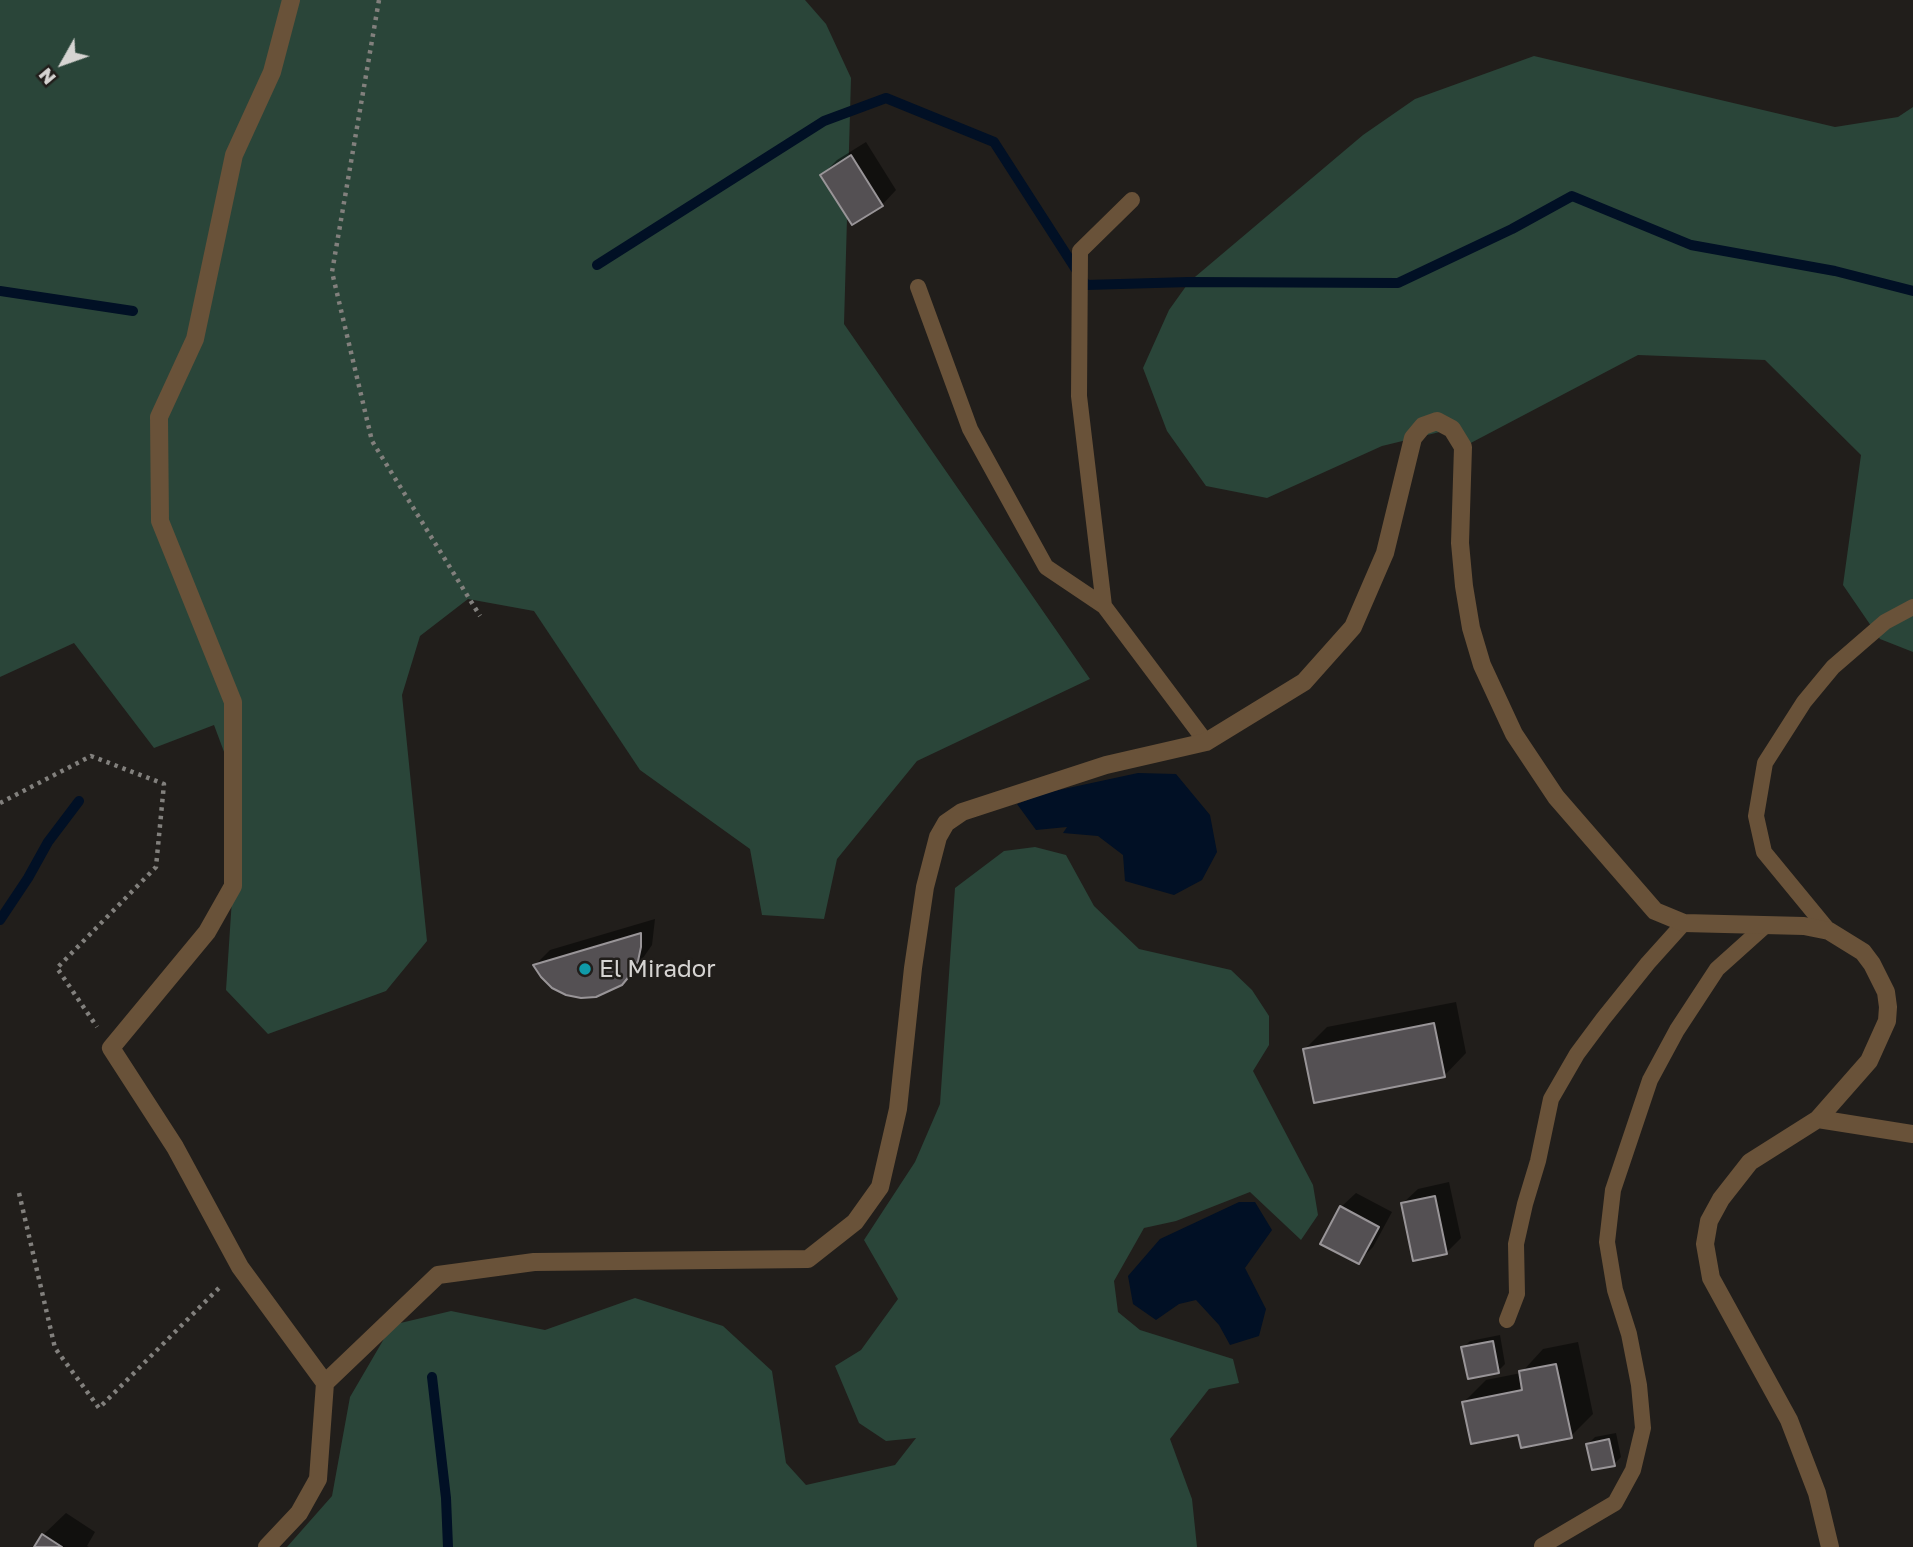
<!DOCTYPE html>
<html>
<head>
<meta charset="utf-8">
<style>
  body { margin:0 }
  #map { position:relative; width:1913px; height:1547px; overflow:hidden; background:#211e1b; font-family:"Golos Text",sans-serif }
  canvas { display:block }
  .north { position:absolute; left:28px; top:28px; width:70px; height:70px; -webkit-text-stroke:5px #211e1b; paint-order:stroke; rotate:230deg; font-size:19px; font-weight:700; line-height:28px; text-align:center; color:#d6d4d2 }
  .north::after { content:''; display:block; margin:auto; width:24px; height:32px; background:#d6d4d2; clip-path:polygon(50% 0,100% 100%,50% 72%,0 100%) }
</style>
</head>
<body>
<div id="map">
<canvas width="1913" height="1547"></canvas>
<div class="north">N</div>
</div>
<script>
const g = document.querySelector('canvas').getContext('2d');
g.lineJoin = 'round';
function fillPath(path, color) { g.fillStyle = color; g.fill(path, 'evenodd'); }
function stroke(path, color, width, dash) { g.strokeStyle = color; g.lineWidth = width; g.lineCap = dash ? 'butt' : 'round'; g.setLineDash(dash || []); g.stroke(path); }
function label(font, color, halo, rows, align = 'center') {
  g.font = font + ' "Golos Text",sans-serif'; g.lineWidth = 5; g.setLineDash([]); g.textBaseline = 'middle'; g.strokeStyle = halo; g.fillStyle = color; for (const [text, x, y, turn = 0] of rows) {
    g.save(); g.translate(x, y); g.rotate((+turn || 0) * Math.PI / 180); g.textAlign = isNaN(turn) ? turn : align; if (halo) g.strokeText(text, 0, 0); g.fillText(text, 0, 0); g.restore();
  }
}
fillPath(new Path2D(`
  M 0,0 L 805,0 L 826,24 L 851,78 L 844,324 L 1090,679 L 917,761 L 837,859 L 824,919 L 762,915 L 750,849 L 640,770 L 534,611 L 468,599 L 420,636 L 402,695 L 427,941 L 386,991 L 268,1034 L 226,990 L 239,792 L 214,725 L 154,748 L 74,643 L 0,677 Z
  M 1534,56 L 1835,127 L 1898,117 L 1913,107 L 1913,652 L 1880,639 L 1843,585 L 1861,455 L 1765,360 L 1638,355 L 1465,446 L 1452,429 L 1382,446 L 1267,498 L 1206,486 L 1167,431 L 1143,368 L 1169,310 L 1189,282 L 1363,135 L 1415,99 Z
  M 1035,847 L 1066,855 L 1094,906 L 1139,949 L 1231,970 L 1252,990 L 1269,1016 L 1269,1045 L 1253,1071 L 1313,1185 L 1318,1215 L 1301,1240 L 1250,1192 L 1176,1221 L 1144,1228 L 1114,1281 L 1118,1312 L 1140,1330 L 1233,1359 L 1239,1383 L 1209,1389 L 1170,1439 L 1192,1499 L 1197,1547 L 287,1547 L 332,1496 L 350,1397 L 392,1325 L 451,1311 L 545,1330 L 635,1298 L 723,1326 L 772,1371 L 786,1463 L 806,1485 L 895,1465 L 916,1438 L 886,1441 L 859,1423 L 835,1366 L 861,1350 L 898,1299 L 864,1240 L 915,1162 L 940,1104 L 955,888 L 1004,851 Z`), '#2a4539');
fillPath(new Path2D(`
  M 1138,773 L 1176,774 L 1210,815 L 1217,852 L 1202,880 L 1174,895 L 1125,881 L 1123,855 L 1098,836 L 1063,833 L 1067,827 L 1036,830 L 1017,804 L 1045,793 Z
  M 1239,1202 L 1255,1202 L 1272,1230 L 1245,1268 L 1266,1309 L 1259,1336 L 1230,1345 L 1219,1325 L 1196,1300 L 1179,1304 L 1156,1320 L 1133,1304 L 1128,1276 L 1160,1239 Z`), '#011025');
fillPath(new Path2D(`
  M 866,142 L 896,190 L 882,205 L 822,175 L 837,160 Z
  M 655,919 L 652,945 L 636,968 L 621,983 L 535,965 L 550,950 Z
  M 1456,1002 L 1466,1053 L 1444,1076 L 1305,1049 L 1327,1027 Z
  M 1449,1182 L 1461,1238 L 1446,1253 L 1403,1203 L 1418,1189 Z
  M 1356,1193 L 1392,1212 L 1373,1247 L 1358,1262 L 1341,1207 Z
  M 1500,1335 L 1505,1364 L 1498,1371 L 1463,1348 L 1470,1341 Z
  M 1578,1342 L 1593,1414 L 1571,1436 L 1520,1433 L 1464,1402 L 1486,1380 L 1521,1373 L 1543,1349 Z
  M 1616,1433 L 1621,1457 L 1614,1464 L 1588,1444 L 1595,1437 Z
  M 66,1513 L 95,1532 L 87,1546 L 89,1547 L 36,1547 L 43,1535 Z`), '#0007');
stroke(new Path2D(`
  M 597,265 L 824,121 L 886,98 L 994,142 L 1086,285 L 1189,282 L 1398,283 L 1512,229 L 1572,196 L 1691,245 L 1835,271 L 1913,291
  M 0,291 L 133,311
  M 0,920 L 28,878 L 48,842 L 79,801
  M 432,1377 L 446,1498 L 448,1547`), '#011025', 10);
const building = new Path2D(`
  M 851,155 L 883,206 L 852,225 L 820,175 Z
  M 641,933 L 641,947 L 638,961 L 631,974 L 622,985 L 596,997 L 581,998 L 566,995 L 552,988 L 541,977 L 533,965 Z
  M 1434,1023 L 1445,1077 L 1314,1103 L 1303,1049 Z
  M 1435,1196 L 1447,1254 L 1413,1261 L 1401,1203 Z
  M 1340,1206 L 1379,1227 L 1359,1264 L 1320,1244 Z
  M 1493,1341 L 1499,1373 L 1468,1379 L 1461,1347 Z
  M 1556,1364 L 1572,1438 L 1521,1448 L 1518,1435 L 1471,1444 L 1462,1402 L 1522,1390 L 1519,1371 Z
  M 1609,1439 L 1615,1466 L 1592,1470 L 1586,1444 Z
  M 42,1534 L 62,1547 L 34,1547 Z`);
fillPath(building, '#545053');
stroke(building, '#999598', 2);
stroke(new Path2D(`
  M 379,0 L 332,272 L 372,441 L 480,616
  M 0,803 L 91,756 L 164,784 L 156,867 L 57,968 L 97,1027
  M 19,1193 L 55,1348 L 99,1408 L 222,1285`), '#82807d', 4.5, [3.5, 5]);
stroke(new Path2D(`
  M 918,287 L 970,429 L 1046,567 L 1104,606 L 1206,742
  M 1104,606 L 1079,396 L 1080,251 L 1132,200
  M 1829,931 L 1764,852 L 1756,816 L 1765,763 L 1804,702 L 1833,667 L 1885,622 L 1913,607
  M 1507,1320 L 1517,1294 L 1516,1244 L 1525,1204 L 1538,1161 L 1551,1099 L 1577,1054 L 1603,1019 L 1648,963 L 1684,923
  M 1542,1546 L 1615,1503 L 1633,1470 L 1643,1428 L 1639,1385 L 1629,1334 L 1615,1290 L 1607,1242 L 1613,1190 L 1650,1080 L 1677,1030 L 1717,969 L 1766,925`), '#695239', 16);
stroke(new Path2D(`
  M 1818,1119 L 1913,1134
  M 325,1383 L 438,1275 L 534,1262 L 808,1259 L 855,1222 L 880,1187 L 898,1109 L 913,968 L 925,887 L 938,837 L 946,823 L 962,812 L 1106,765 L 1206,742 L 1304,682 L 1353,627 L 1385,553 L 1413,438 L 1423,426 L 1437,421 L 1452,429 L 1463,447 L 1460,543 L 1464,586 L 1471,628 L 1482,665 L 1514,734 L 1556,797 L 1655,911 L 1684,923 L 1804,926 L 1829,931 L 1863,952 L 1872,964 L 1886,992 L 1888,1007 L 1887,1021 L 1869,1061 L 1818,1119 L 1750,1162 L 1721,1199 L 1709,1221 L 1705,1244 L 1711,1278 L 1789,1420 L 1817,1493 L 1830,1547
  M 267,1547 L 299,1513 L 318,1479 L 325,1383 L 240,1267 L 175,1147 L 111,1048 L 207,932 L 233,886 L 233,702 L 160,521 L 159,417 L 195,339 L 234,155 L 272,72 L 291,0`), '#695239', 18);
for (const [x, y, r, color] of [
  [585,969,7,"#0f9aa8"]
]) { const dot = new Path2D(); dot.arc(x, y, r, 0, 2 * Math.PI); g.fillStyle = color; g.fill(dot); stroke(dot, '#211e1b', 2.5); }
label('24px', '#d6d4d2', '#211e1b', [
  ["El Mirador",599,969]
], 'left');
</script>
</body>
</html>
